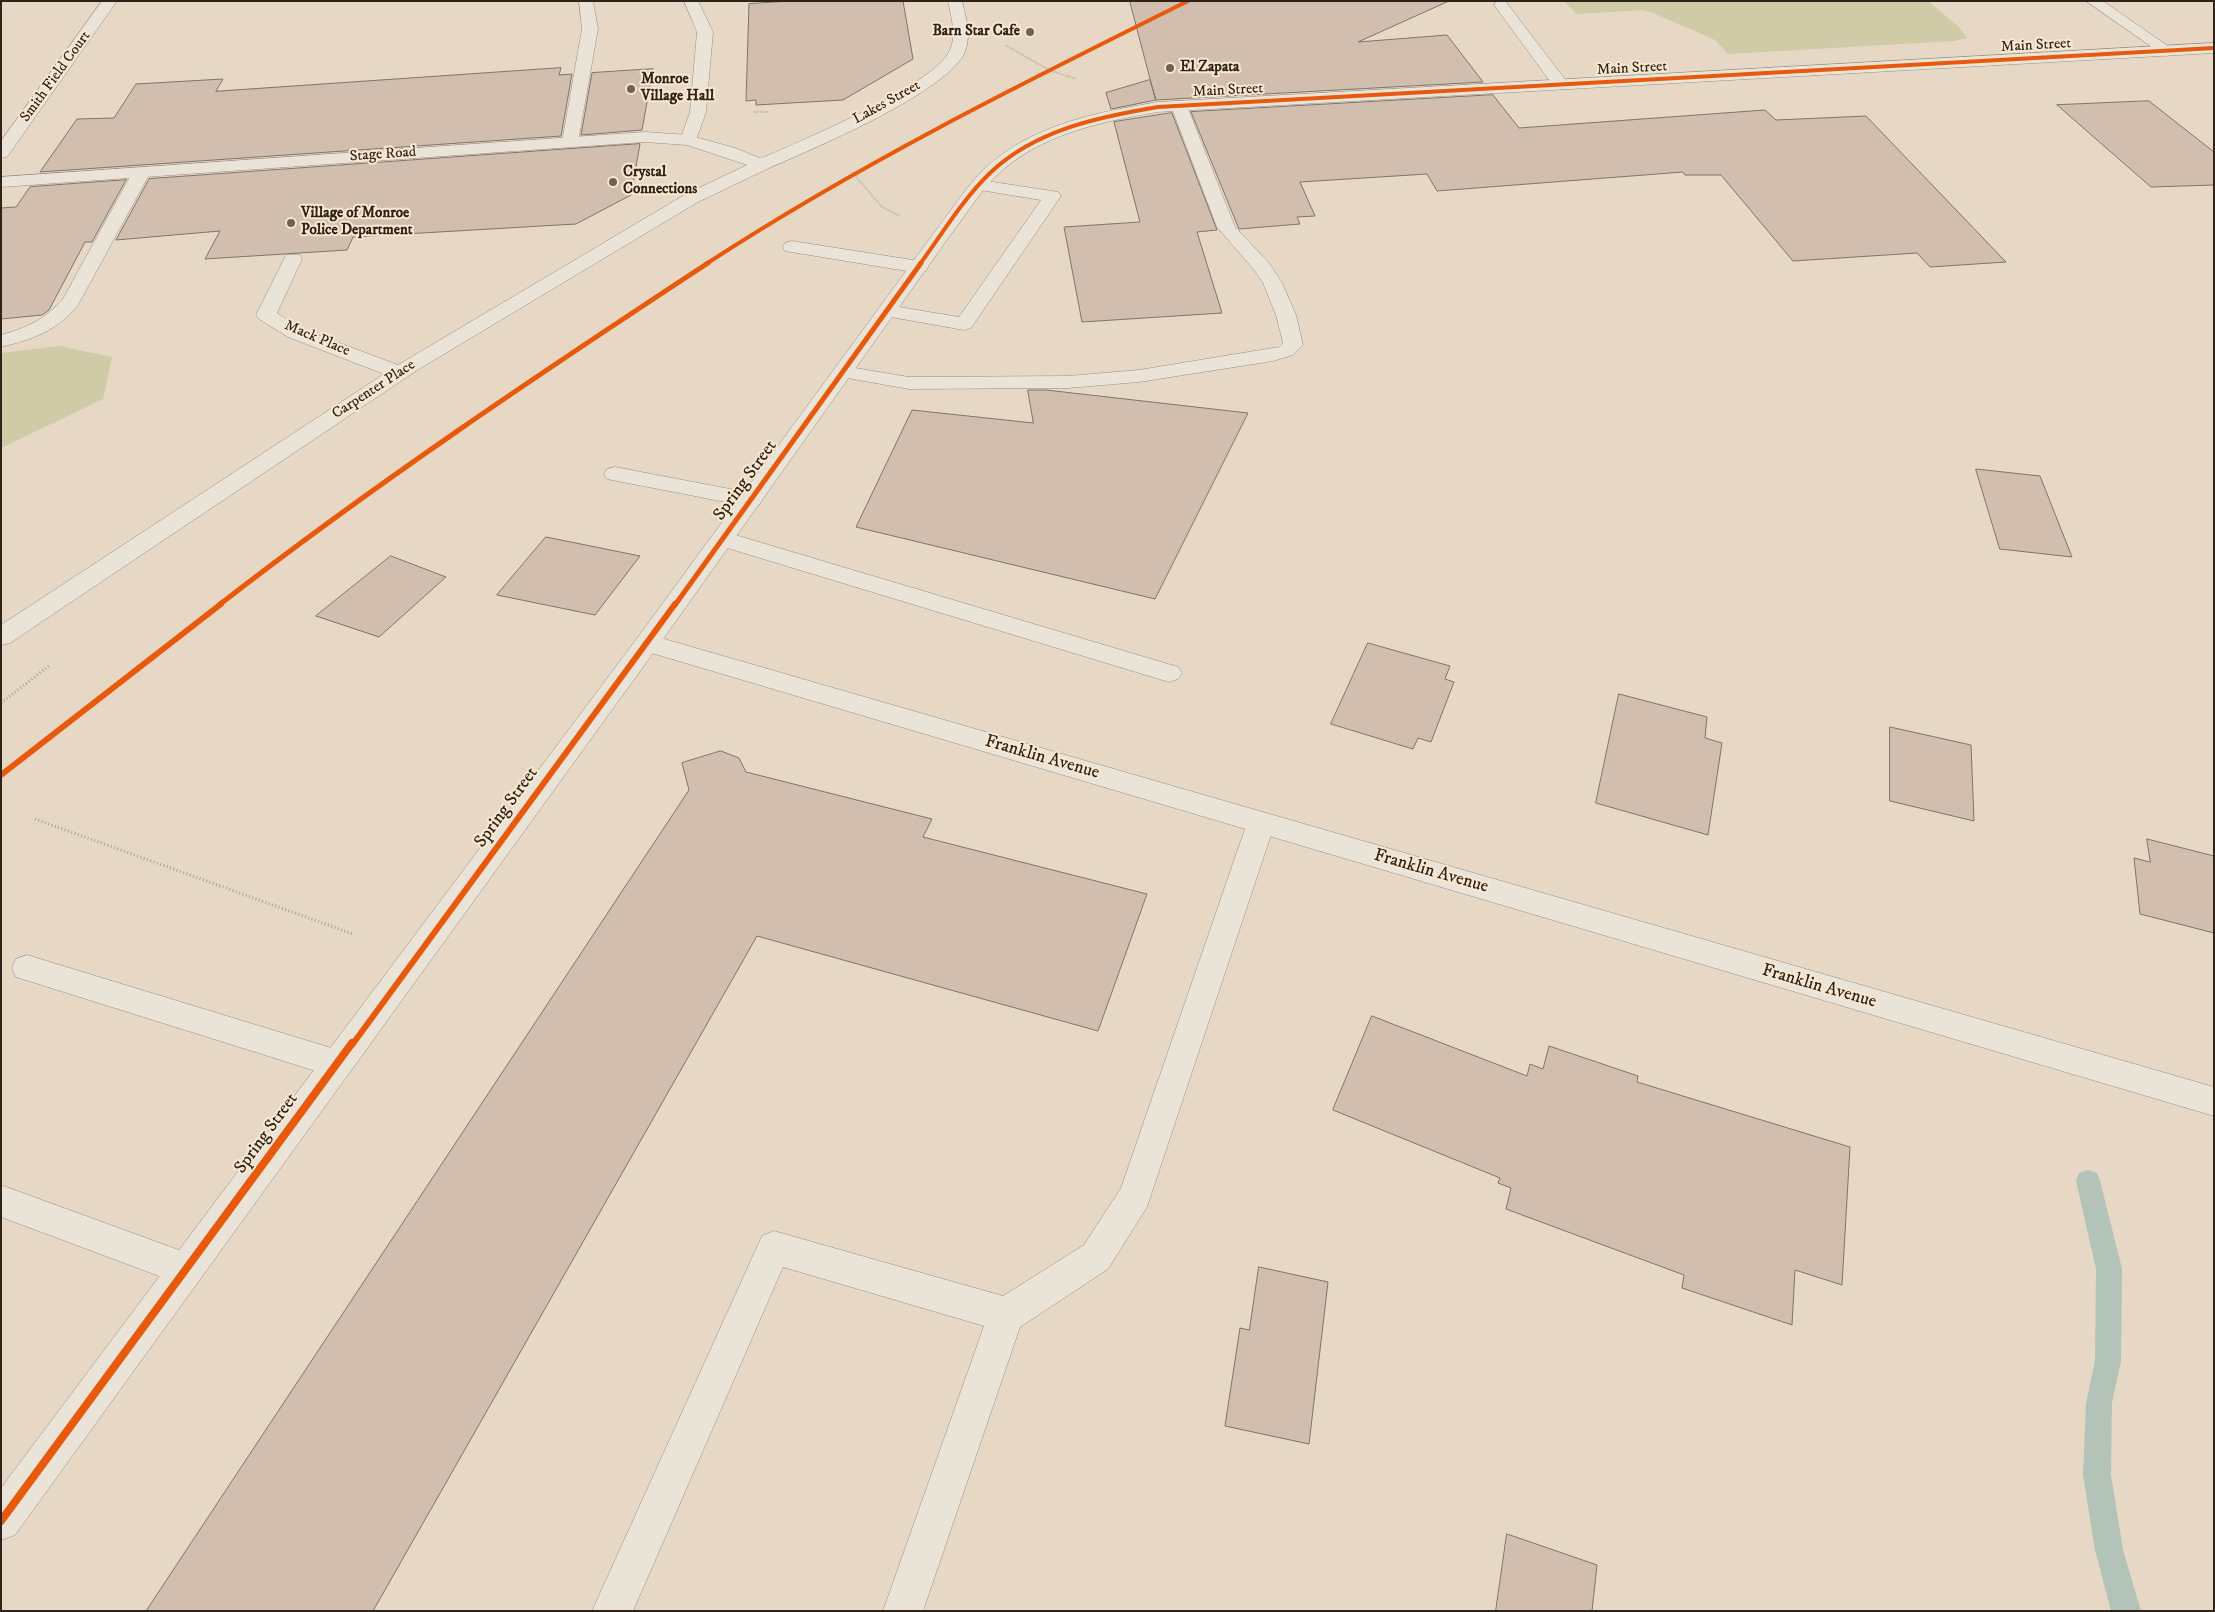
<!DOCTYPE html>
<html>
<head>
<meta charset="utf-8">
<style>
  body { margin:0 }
  #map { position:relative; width:2215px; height:1612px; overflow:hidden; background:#e6d8c4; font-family:"IM FELL DW Pica",serif }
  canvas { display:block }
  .frame { position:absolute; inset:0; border:2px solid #2f2219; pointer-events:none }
</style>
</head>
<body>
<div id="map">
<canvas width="2215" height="1612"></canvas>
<div class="frame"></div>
</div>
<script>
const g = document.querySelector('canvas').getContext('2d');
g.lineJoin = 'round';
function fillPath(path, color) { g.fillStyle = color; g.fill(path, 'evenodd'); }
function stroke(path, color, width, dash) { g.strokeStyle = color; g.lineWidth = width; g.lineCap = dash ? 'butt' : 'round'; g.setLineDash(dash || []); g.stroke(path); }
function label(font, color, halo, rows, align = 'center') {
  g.font = font + ' "IM FELL DW Pica",serif'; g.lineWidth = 4; g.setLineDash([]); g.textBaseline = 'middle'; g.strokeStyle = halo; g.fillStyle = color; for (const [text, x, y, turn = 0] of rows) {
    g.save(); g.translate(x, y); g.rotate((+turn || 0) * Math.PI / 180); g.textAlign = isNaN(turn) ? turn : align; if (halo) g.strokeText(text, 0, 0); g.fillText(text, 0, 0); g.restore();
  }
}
fillPath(new Path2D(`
  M 1564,1 L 1928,1 L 1958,26 L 1967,38 L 1954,41 L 1728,54 L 1715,40 L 1651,12 L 1643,10 L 1577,14 Z
  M 59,346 L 112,357 L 103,399 L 1,448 L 1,353 Z`), '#cecba6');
fillPath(new Path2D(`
  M 2088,1170 L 2097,1173 L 2100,1181 L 2122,1269 L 2121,1361 L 2112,1403 L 2111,1475 L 2123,1550 L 2141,1611 L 2111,1611 L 2095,1550 L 2083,1475 L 2086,1403 L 2095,1361 L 2096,1269 L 2076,1181 L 2079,1173 Z`), '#b3c3b8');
const building = new Path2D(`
  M 791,1 L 903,1 L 913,59 L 843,100 L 756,105 L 756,100 L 746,101 L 749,4 Z
  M 1130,1 L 1449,1 L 1358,42 L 1447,35 L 1483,82 L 1156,100 Z
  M 561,68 L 559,75 L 572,74 L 561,136 L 40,172 L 77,119 L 114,118 L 136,84 L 223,79 L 216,91 Z
  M 653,69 L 642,130 L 581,135 L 592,73 Z
  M 1150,80 L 1156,100 L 1111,109 L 1106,93 Z
  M 1493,95 L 1519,128 L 1765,110 L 1776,120 L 1866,116 L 2006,262 L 1930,267 L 1917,253 L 1793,261 L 1721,175 L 1685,175 L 1683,172 L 1437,191 L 1427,174 L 1300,182 L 1315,216 L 1297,217 L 1300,224 L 1239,229 L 1191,112 Z
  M 2149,101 L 2214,152 L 2214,185 L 2151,187 L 2057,105 Z
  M 1172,113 L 1217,230 L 1197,232 L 1222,313 L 1082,322 L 1064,227 L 1140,222 L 1114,122 Z
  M 640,144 L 631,195 L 576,224 L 353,237 L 347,250 L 205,259 L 220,231 L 116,240 L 149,179 Z
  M 126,180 L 92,242 L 85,242 L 49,310 L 42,315 L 1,319 L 1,208 L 16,207 L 30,187 Z
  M 1028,390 L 1046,390 L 1248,413 L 1155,599 L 856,527 L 912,410 L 1033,423 Z
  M 1976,469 L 2040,476 L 2072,557 L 2000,549 Z
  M 546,537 L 640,556 L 595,615 L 497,595 Z
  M 391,556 L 446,577 L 379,637 L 316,616 Z
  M 1368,643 L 1450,666 L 1445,679 L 1454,682 L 1431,742 L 1418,738 L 1413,749 L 1331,724 Z
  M 1619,694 L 1707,717 L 1705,738 L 1722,743 L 1708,835 L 1596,803 Z
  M 1890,727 L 1971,745 L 1974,821 L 1890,801 Z
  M 721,751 L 739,758 L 746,772 L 932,819 L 923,837 L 1147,894 L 1098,1031 L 757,936 L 373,1611 L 146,1611 L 689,790 L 682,763 Z
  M 2147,839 L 2214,856 L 2214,933 L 2140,914 L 2134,858 L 2150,862 Z
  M 1372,1016 L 1527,1076 L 1530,1064 L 1543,1069 L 1549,1046 L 1638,1076 L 1637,1082 L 1850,1147 L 1842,1285 L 1795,1270 L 1792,1325 L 1682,1288 L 1684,1275 L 1506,1209 L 1511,1188 L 1498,1183 L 1500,1178 L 1333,1110 Z
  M 1259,1267 L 1328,1282 L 1309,1444 L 1225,1426 L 1240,1328 L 1249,1330 Z
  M 1507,1534 L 1597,1565 L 1592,1611 L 1496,1611 Z`);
fillPath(building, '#d2beae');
stroke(building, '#7e746a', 1);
const service = new Path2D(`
  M 579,1 L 593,1 L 598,29 L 578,142 L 576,146 L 564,146 L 562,142 L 582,29 Z
  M 684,1 L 698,1 L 713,32 L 706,112 L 696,140 L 694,144 L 682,144 L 680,140 L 690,112 L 697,32 Z
  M 1496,2 L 1506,2 L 1567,82 L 1569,85 L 1567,88 L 1555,88 L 1494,5 Z
  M 1179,101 L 1187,106 L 1235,227 L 1269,263 L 1282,283 L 1296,315 L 1303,345 L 1293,355 L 1273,361 L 1139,382 L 1068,388 L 909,389 L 836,376 L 833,372 L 836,368 L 843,366 L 909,377 L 1068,376 L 1139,370 L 1279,347 L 1283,343 L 1276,315 L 1263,283 L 1255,271 L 1217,227 L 1171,106 Z
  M 141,168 L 147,169 L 150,173 L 78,305 C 57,331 33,339 1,347 L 1,335 C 27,328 45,319 63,299 L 132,173 L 135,169 Z
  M 980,180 L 1052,191 L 1058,192 L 1061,196 L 971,328 L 964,330 L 880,315 L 877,311 L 880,307 L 887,305 L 959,317 L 1041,200 L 974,189 L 971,185 L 974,181 Z
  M 792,241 L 919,261 L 926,263 L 928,267 L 926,271 L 919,273 L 785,251 L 783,247 L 785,243 Z
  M 615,467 L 751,493 L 759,495 L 762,500 L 759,505 L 751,507 L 607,479 L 604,474 L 607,469 Z
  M 722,531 L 1178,667 L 1182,673 L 1178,679 L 1169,682 L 714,544 L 710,539 L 714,534 Z
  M 1261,812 L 1271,815 L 1275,823 L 1147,1207 L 1108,1269 L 1020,1327 L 923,1611 L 883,1611 L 984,1326 L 783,1267 L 633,1611 L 592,1611 L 762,1236 L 774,1231 L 1003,1296 L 1084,1245 L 1121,1188 L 1247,823 L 1251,815 Z
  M 27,955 L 338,1050 L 349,1054 L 354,1064 L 349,1074 L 338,1078 L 16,977 L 12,968 L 16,959 Z
  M 1,1185 L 198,1257 L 203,1269 L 198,1281 L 186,1286 L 1,1217 Z`);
const minor = new Path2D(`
  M 102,1 L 117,1 L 7,157 L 1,158 L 1,141 Z
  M 2086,1 L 2103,1 L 2175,51 L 2167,56 L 2162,54 Z
  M 645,132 L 688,135 L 735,148 L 767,161 L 770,165 L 767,169 L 698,202 L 419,369 L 10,643 L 1,645 L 1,625 L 384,374 L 288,337 L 259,319 L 256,315 L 286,255 L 300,255 L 302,259 L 277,313 L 302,329 L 398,365 L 686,194 L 747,165 L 687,145 L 645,142 L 1,187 L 1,177 Z
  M 647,634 L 2214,1087 L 2214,1116 L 638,649 L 635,643 L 638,637 Z`);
const tertiary = new Path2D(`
  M 948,1 L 962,1 C 966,18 972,37 964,54 C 942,95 812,149 767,169 L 755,169 L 752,165 L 755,161 C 794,144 934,86 950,50 C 957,35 951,17 948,1 Z
  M 2214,43 L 2214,53 L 1158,112 C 1100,122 1040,134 996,176 C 979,193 966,215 951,234 L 656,649 L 15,1535 L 1,1540 L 1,1488 L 638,637 L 939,226 C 954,207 967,186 984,169 C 1031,125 1097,112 1158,102 Z`);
stroke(service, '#978d81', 1);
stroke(minor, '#978d81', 1);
stroke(tertiary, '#978d81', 1);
stroke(new Path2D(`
  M 1005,45 L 1049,70 L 1076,79
  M 754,112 L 768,112
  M 852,172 L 882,207 L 900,216`), '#a8a299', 2, [0.5, 1]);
stroke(new Path2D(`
  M 1,703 L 50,665
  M 35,819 L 353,934`), '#a8a299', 3, [1, 2.5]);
fillPath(service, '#eae3d8');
fillPath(minor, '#eae3d8');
fillPath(tertiary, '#eae3d8');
stroke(new Path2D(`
  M 706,264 C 859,164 1025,82 1188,1
  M 920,264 C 942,234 963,199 990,173 C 1035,130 1098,117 1158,107 L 2214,48`), '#e8590c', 4);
stroke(new Path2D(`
  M 219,605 C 376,483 542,372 708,263
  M 675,605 L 921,263`), '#e8590c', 5);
stroke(new Path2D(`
  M 1,775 L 221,604
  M 352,1045 L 675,604`), '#e8590c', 6);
stroke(new Path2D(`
  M 1,1521 L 352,1043`), '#e8590c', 8);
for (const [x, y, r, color] of [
  [1030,32,5,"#6f6255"],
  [1170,68,5,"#6f6255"],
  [631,89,5,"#6f6255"],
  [613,182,5,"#6f6255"],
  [291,223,5,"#6f6255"]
]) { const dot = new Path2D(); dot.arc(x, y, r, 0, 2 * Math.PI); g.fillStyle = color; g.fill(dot); stroke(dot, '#f8e8cf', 2); }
label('bold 15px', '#2f2219', '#f8e8cf', [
  ["Barn Star Cafe",1020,32,"right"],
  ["El Zapata",1180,68],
  ["Monroe",641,80],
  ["Village Hall",641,97],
  ["Crystal",623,173],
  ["Connections",623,190],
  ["Village of Monroe",301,214],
  ["Police Department",301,231]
], 'left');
label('15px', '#2f2219', '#f8e8cf', [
  ["Main Street",2036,46,-3],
  ["Main Street",1632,69,-3],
  ["Smith Field Court",56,77,-54],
  ["Main Street",1228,91,-3],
  ["Lakes Street",887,103,-29],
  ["Stage Road",383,155,-4],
  ["Mack Place",317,339,23],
  ["Carpenter Place",374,390,-33]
]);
label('18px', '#2f2219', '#f8e8cf', [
  ["Spring Street",746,481,-54],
  ["Franklin Avenue",1042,758,16],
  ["Spring Street",507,808,-54],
  ["Franklin Avenue",1431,872,16],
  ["Franklin Avenue",1819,987,16],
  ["Spring Street",267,1134,-54]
]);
</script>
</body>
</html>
